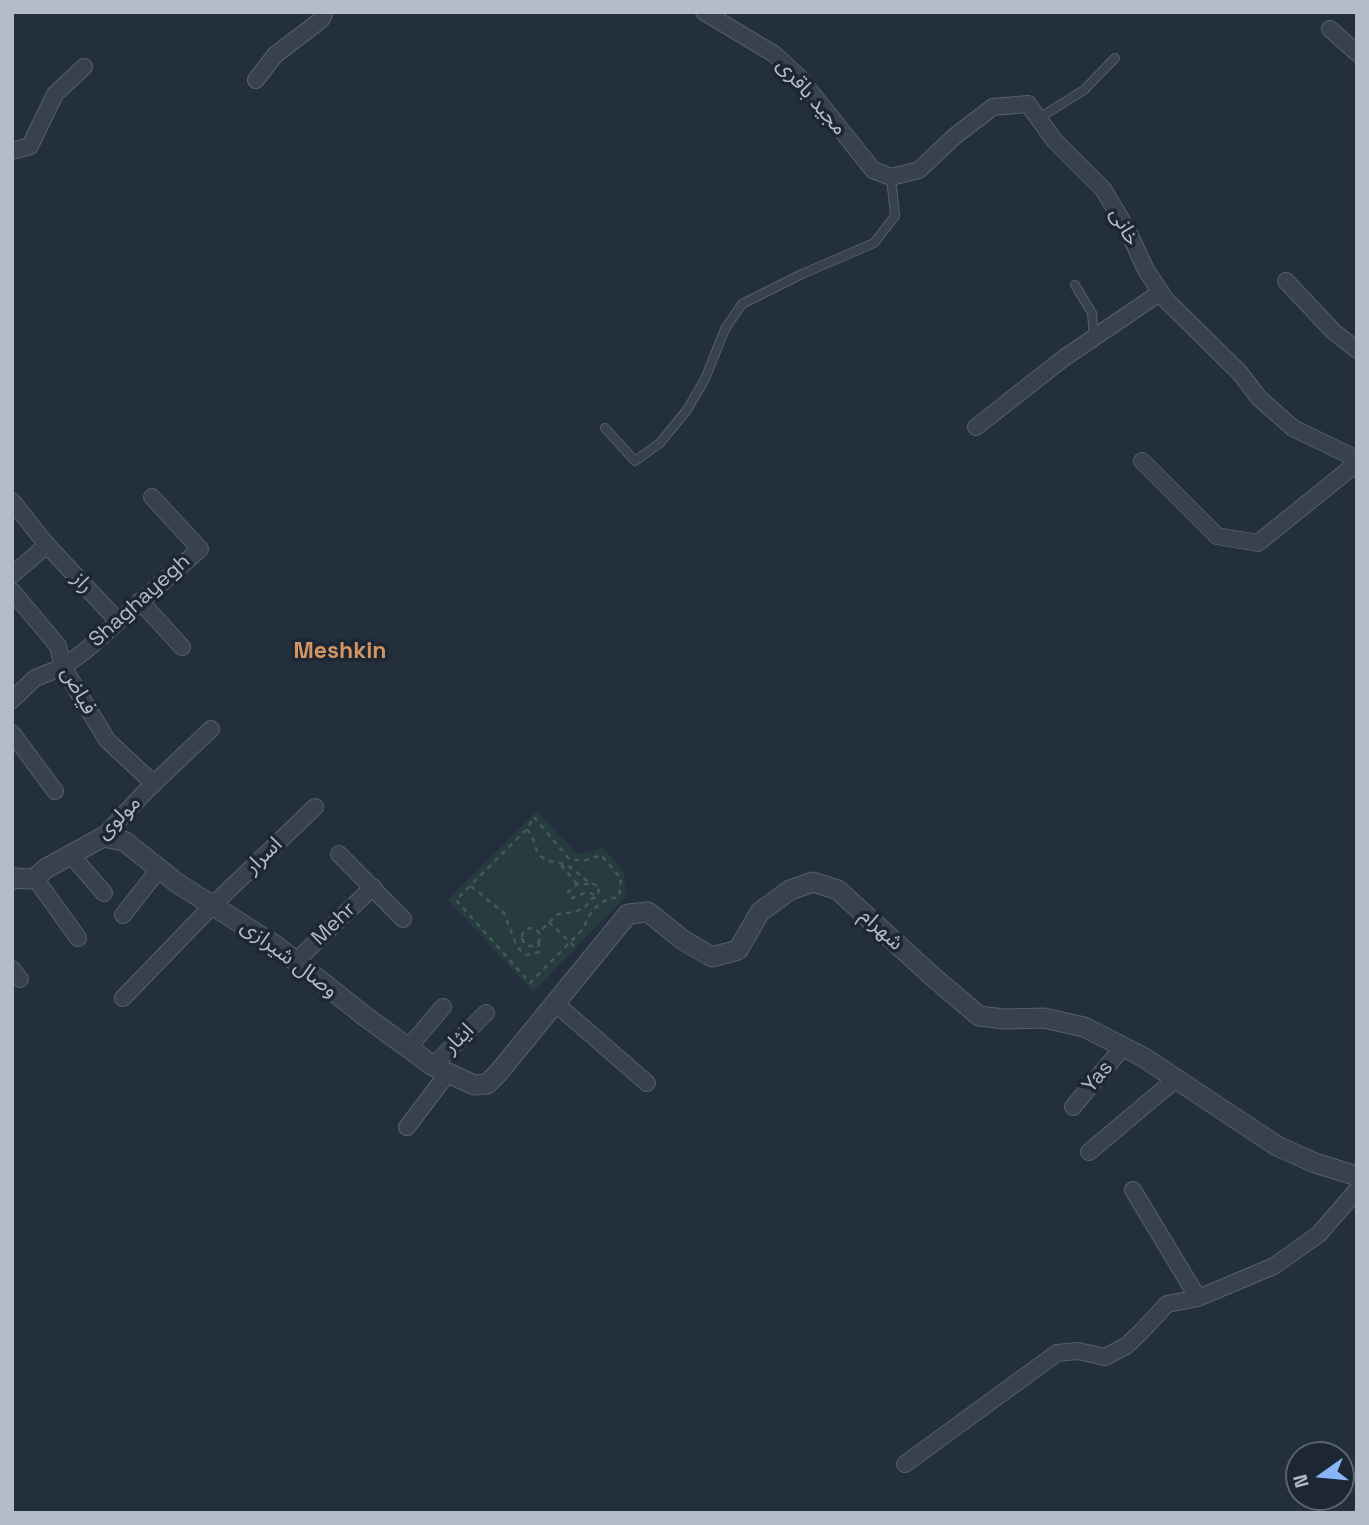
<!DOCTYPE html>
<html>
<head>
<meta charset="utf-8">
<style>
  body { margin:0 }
  #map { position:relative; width:1369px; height:1525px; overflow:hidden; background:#242f3e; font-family:"Space Grotesk",sans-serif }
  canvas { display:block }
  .frame { position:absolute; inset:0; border:14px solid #b4bcc9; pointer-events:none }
  .north { position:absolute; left:1285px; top:1441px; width:70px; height:70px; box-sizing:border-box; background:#1d2633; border:2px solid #59626f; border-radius:50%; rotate:255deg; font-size:19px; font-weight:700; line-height:28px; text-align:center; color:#b4bcc9 }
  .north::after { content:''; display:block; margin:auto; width:24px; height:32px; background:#8ab4f8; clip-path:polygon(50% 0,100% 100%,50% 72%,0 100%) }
</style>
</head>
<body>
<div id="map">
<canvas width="1369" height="1525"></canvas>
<div class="frame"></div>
<div class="north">N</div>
</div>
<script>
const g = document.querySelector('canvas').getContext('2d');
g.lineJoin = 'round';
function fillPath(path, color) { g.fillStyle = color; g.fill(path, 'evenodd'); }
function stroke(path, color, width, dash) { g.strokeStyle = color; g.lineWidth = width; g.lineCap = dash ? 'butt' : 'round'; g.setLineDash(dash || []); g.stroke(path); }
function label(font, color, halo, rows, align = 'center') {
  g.font = font + ' "Space Grotesk","Noto Sans Arabic",sans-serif'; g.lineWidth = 7; g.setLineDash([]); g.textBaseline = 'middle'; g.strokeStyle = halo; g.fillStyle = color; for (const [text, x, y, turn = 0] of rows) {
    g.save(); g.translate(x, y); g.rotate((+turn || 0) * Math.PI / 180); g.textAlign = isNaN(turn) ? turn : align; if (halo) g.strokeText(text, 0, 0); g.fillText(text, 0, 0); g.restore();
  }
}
fillPath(new Path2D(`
  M 537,811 L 577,854 L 603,848 L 624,872 L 626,896 L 533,992 L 448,900 Z`), '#263c3f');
const service = new Path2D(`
  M 1039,118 L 1084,90 L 1115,58
  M 1075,285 L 1092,313 L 1094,338
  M 605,428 L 635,461 L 660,443 L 687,410 L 705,379 L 725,329 L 742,304 L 802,274 L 874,243 L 895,216 L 891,177`);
const minor = new Path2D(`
  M 704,12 L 774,54 L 799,77 L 873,170 L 891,177 L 919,170 L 955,136 L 993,107 L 1028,104 L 1054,140 L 1103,189 L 1128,231 L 1146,270 L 1166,300 L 1240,373 L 1259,398 L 1293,428 L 1357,459
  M 1330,29 L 1357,53
  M 256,80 L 275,55 L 321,20 L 325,12
  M 12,151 L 30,146 L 55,94 L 84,67
  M 1286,281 L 1333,331 L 1357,350
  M 976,427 L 1064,358 L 1161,292
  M 1142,461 L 1217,536 L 1258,543 L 1357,463
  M 12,501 L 47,545 L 118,621
  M 12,575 L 47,545
  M 12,591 L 58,646 L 63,667 L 107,740 L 154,784
  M 140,601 L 182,647
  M 12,700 L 35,678 L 63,667 L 85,651 L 200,549 L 152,497
  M 12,733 L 55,791
  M 103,837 L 145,792 L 211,729
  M 339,854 L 403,919
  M 71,855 L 104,893
  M 35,878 L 78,938
  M 123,915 L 159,869
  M 296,961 L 373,887
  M 12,969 L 20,979
  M 123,998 L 213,905 L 315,807
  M 555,1003 L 647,1083
  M 408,1048 L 443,1007
  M 433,1066 L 486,1013
  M 1073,1107 L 1123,1047
  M 407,1127 L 448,1073
  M 1089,1152 L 1176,1079
  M 1133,1190 L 1198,1298
  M 905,1464 L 1057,1353 L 1078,1351 L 1105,1357 L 1126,1346 L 1141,1332 L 1167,1304 L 1198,1298 L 1274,1266 L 1319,1234 L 1357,1190`);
const tertiary = new Path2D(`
  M 12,880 L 16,878 L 28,879 L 35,878 L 45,869 L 103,837 L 124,841 L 177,883 L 275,945 L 366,1017 L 433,1066 L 474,1085 L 487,1084 L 499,1072 L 628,914 L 648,912 L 683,940 L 712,957 L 738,950 L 760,912 L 790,890 L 813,882 L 838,890 L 932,976 L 979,1016 L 1004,1019 L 1044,1018 L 1084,1027 L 1143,1057 L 1277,1146 L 1315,1163 L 1357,1176`);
stroke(service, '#565f6c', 10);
stroke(minor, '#565f6c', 18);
stroke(tertiary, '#565f6c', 21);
stroke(new Path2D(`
  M 534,817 L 569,859 L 583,861 L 601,855 L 621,878 L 619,897 C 601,899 589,910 584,928 L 530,983 L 456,900 L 527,829 Z
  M 527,829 C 535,838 533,847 540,855 C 546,863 557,861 566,865 C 580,871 582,882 599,886 L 598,896 L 591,899 L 585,907 L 575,912 L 558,914 L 539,932
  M 561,865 L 577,884
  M 589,884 L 577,884 L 568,892 L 572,898 L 587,892 L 598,896
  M 471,886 L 504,913 L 517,947 L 526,955 L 539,952 L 539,941
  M 549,922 L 577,949
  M522 937a9 9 0 1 1 18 0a9 9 0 1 1-18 0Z`), '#44595c', 2.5, [5, 5]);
stroke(service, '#38414e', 8);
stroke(minor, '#38414e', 16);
stroke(tertiary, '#38414e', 19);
label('21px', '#b4bcc9', '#1d2633', [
  ["مجید باقری",811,97,49],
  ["خانی",1124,227,62],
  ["راز",82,583,47],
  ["Shaghayegh",140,601,-42],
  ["فیاض",78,691,61],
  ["مولوی",119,818,-44],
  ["اسرار",264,856,-44],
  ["Mehr",334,924,-44],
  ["شهرام",881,930,43],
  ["وصال شیرازی",289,959,37],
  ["ایثار",459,1039,-45],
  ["Yas",1098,1077,-50]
]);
label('bold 23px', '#d59563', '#1d2633', [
  ["Meshkin",340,652]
]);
</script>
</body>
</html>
